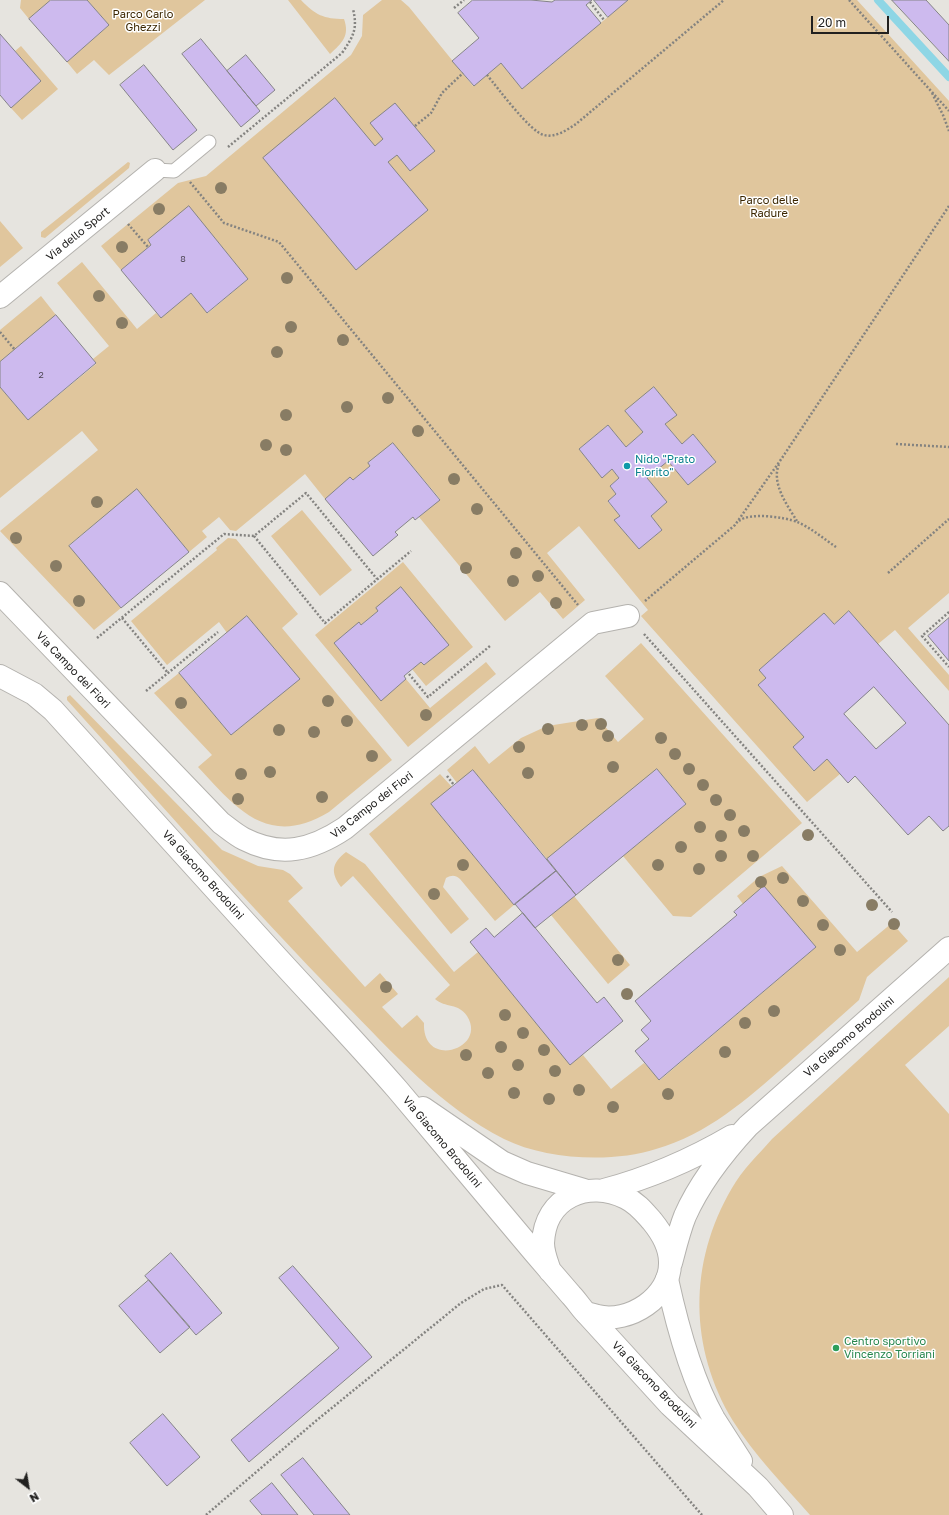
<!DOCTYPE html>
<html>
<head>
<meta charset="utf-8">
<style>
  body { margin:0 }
  #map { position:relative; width:949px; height:1515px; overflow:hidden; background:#e6e4df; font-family:"Golos Text",sans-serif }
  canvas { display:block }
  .north { position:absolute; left:8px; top:1467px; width:40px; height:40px; -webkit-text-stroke:3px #fff; paint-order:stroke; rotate:149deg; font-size:11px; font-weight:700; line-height:16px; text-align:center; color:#21201f }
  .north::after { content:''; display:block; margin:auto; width:14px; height:18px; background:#21201f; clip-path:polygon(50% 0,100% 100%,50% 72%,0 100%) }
  .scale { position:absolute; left:811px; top:16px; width:78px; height:18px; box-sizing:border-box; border:2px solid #21201f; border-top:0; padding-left:5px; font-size:12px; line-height:14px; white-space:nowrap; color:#21201f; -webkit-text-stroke:3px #fff; paint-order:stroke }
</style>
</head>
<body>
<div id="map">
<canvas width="949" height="1515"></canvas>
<div class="north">N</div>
<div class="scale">20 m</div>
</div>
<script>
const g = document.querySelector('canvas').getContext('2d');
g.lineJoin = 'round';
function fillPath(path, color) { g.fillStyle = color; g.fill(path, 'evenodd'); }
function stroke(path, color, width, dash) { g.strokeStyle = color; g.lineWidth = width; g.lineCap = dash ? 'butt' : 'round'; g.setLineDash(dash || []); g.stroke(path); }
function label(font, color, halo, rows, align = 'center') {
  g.font = font + ' "Golos Text",sans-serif'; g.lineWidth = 3; g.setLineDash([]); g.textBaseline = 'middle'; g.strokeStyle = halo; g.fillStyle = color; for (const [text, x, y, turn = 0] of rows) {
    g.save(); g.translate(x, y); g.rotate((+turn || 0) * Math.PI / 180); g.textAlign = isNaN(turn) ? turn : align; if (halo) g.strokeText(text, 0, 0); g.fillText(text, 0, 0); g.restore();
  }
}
fillPath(new Path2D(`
  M 21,0 L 51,0 L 29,19 L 20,8 Z
  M 87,0 L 205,0 L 109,75 L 94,60 L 77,74 L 67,62 L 109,25 Z
  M 288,0 L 301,0 C 315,15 324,19 344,19 C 350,36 342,43 330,54 Z
  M 382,0 L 401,0 L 409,7 L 473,86 L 501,63 L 522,89 L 628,0 L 857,0 L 949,101 L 949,593 L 908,628 L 949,675 L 949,691 L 895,630 L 878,644 L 849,611 L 834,624 L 824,613 L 760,670 L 766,678 L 758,685 L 804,737 L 793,747 L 813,771 L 827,759 L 840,774 L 807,802 L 641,616 L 648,610 L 579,526 L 547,553 L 585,600 L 563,619 L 540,592 L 505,621 L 419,517 L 440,499 L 393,443 L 368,463 L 370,466 L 353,480 L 350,478 L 325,499 L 305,474 L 236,531 L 230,530 L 219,517 L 202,531 L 207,537 L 189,552 L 137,490 L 69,545 L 121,608 L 94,630 L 0,531 L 98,450 L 82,431 L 0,498 L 0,387 L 28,420 L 96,364 L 93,359 L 109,346 L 57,283 L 82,262 L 137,329 L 156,313 L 161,318 L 191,293 L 208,313 L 248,279 L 189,207 L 148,240 L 151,245 L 121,270 L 101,246 L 178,183 L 206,176 L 351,55 L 362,36 L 363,15 ZM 654,387 L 676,415 L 665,424 L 682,444 L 693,434 L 716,462 L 688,485 L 668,461 L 647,478 L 667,502 L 651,516 L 662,530 L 639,549 L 615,521 L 620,516 L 608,502 L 616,494 L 610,486 L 619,478 L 612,469 L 602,477 L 579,449 L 608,425 L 626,447 L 643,432 L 625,411 Z
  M 21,46 L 58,89 L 22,120 L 11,108 L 41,81 L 15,51 Z
  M 128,162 L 130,163 L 129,168 L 45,238 L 41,237 L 41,232 Z
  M 0,221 L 23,248 L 0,267 Z
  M 41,296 L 56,315 L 0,362 L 0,330 Z
  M 302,510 L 352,570 L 320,596 L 271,536 Z
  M 228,538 L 236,539 L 298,614 L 282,628 L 392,760 L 329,812 C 268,849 236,808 198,767 L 212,755 L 154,693 L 179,673 L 231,735 L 299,679 L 247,616 L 227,633 L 219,622 L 167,665 L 131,621 L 217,550 L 216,548 Z
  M 403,562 L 473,647 L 426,686 L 412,669 L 421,662 L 424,665 L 449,645 L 378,611 L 361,625 L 359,623 L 334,643 L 381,700 L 406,679 L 430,708 L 486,662 L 496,674 L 408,747 L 315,635 Z
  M 641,643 L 802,823 L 691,917 L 673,916 L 623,856 L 686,804 L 657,769 L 547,859 L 473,770 L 457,783 L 447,770 L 475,746 L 489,764 L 521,738 L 547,726 L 598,718 L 618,742 L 644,719 L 605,676 Z
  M 70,695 L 222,850 L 258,866 L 283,870 L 290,874 L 303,888 L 288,901 L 365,987 L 380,973 L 398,994 L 382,1007 L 402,1028 L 417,1015 L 424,1023 C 422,1070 488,1049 467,1016 C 459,1003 445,1008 435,999 L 450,985 L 353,876 L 341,887 C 330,872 332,863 346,852 L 365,864 L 454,972 L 478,952 L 570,1064 L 583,1055 L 611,1089 L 644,1063 L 660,1080 L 816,947 L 763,887 L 743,904 L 737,896 L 759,877 L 782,866 L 857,952 L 892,923 L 908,941 L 867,977 L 859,1000 C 835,1022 810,1043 786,1065 C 746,1100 708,1134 656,1149 C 613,1163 546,1160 504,1139 C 441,1107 393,1053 343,1002 C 248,905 158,801 67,700 L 67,697 Z
  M 440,774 L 452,787 L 431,804 L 514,905 L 495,921 L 460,879 C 455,875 452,875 446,878 L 443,887 L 469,919 L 451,934 L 369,834 Z
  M 574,896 L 630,965 L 608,984 L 551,915 Z
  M 949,977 L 949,1026 L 905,1065 L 949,1114 L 949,1515 L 810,1515 C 784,1485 754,1455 733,1421 C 689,1348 688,1263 732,1188 C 742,1170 758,1155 772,1139 Z`), '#e0c69d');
stroke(new Path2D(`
  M 878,0 L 949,77`), '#8ed6e5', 8);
const building = new Path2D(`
  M 51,0 L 87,0 L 109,25 L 67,62 L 29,19 Z
  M 473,0 L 531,0 L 552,2 L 555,0 L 592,0 L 586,5 L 601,23 L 522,89 L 501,63 L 474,86 L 452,61 L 479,38 L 458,13 Z
  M 594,0 L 628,0 L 608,17 Z
  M 892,0 L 926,0 L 949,25 L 949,61 Z
  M 0,34 L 41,81 L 11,108 L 0,95 Z
  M 201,39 L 260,111 L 241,127 L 182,54 Z
  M 246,55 L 275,90 L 256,106 L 227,71 Z
  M 144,65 L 197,130 L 173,150 L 120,85 Z
  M 335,98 L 375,146 L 383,139 L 370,123 L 395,103 L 435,151 L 410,171 L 397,155 L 388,162 L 428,210 L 356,270 L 263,158 Z
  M 189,206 L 248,279 L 207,313 L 191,293 L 161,318 L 121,270 L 151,245 L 148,240 Z
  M 56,315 L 96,363 L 28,420 L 0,387 L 0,362 Z
  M 654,387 L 677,415 L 665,424 L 682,444 L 693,434 L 716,462 L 688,485 L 668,461 L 647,478 L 667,502 L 651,516 L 662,530 L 639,549 L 614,520 L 620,516 L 608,501 L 616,494 L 610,486 L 619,478 L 612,469 L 602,478 L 579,449 L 608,425 L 626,447 L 643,432 L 625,411 Z
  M 393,443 L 440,500 L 415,520 L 413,517 L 395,532 L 398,535 L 373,556 L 325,499 L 350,477 L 353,480 L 370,466 L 368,463 Z
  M 137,489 L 189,552 L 121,608 L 69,546 Z
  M 401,587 L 449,645 L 424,665 L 421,662 L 404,676 L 406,679 L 381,701 L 334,643 L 359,622 L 361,625 L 378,611 L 376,608 Z
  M 849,611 L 949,725 L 949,826 L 943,831 L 929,816 L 908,835 L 855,776 L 848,783 L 827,759 L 814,771 L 793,747 L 804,737 L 758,685 L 766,678 L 759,670 L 824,613 L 834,624 ZM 874,687 L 906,723 L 876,749 L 844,714 Z
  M 247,616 L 300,679 L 231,735 L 179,673 Z
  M 949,618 L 949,661 L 928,636 Z
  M 657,769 L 686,804 L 576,895 L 547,859 Z
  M 473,770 L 556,871 L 514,905 L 431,804 Z
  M 556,871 L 576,895 L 535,928 L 515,904 Z
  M 764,886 L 816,947 L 659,1080 L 635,1051 L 649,1039 L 641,1030 L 651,1021 L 635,1001 L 737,915 L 734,912 Z
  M 523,913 L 597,1003 L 604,997 L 623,1021 L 570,1065 L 470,942 L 486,928 L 494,937 Z
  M 171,1253 L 222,1313 L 196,1335 L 145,1276 Z
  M 293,1266 L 372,1357 L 249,1462 L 231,1440 L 339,1348 L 279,1278 Z
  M 149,1280 L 190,1327 L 160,1353 L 119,1306 Z
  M 163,1414 L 200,1457 L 167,1486 L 130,1443 Z
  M 303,1458 L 350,1515 L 314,1515 L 281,1475 Z
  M 272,1483 L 298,1515 L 262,1515 L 250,1501 Z`);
fillPath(building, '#cdbaee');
stroke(building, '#858488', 1);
const lane = new Path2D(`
  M 155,170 L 174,171 L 209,142`);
const street = new Path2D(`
  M 0,297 L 155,170
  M 0,593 L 221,823 C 228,828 236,835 244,839 C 281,858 312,850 345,828 L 593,623 L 628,616
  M 667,1279 C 677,1325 691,1378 714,1419 C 723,1433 732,1447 741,1461
  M 587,1314 L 670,1405 L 758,1487 L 782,1515`);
const secondary = new Path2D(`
  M 0,676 L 34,694 L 53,710 C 126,791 200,872 273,953 C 314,998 357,1043 397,1089 C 443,1143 488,1198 534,1252 C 546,1266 559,1281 571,1295 C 576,1300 581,1308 586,1313 C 589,1314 594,1315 597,1316 C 629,1324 671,1297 670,1262 C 670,1247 661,1232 652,1221 C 644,1212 637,1203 626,1198 C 588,1179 545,1197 543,1243 C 543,1253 547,1262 550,1271
  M 423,1108 L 502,1162 L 527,1173 L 584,1190
  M 604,1190 C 649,1178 691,1160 732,1136
  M 671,1263 C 675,1248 679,1231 685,1216 C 700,1182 723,1153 748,1126 L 949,948`);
stroke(lane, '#b4b2ae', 15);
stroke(street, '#b4b2ae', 24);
stroke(secondary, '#b4b2ae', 24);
stroke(new Path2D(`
  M 849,0 L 949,111
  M 590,2 L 604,20
  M 454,8 L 464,0
  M 487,75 C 498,88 530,132 544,135 C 555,138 567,130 576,124 L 724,0
  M 932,93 L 943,115 L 949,131
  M 415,126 L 431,113 L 442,93 L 463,73
  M 228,147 L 342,53 C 353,37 358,29 353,9
  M 190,182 L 224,223 L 279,242 L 578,605
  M 128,224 L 148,247
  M 0,332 L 15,350
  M 896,444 L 949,447
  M 779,464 C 771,483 787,505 797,521
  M 739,521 C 749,512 785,517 797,522 C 810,527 824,539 836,547
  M 254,536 L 325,623 L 411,551
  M 888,573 L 949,519
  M 645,601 L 735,525 L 782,458 L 949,206
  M 949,612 L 922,636 L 949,667
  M 122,618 L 168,673
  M 644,634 L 892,912
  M 97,638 L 224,534 L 254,536 L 306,493 L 377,579
  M 409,674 L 428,697 L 490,646
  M 146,691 L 218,632
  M 447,776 L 454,785
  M 206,1515 L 317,1420 L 461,1303 L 484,1289 L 502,1285 L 702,1515`), '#848380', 2.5, [2, 2]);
stroke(lane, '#fff', 13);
stroke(street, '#fff', 22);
stroke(secondary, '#fff', 22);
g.fillStyle = '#887c64';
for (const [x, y] of [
  [221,188],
  [159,209],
  [122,247],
  [287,278],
  [99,296],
  [122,323],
  [291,327],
  [343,340],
  [277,352],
  [388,398],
  [347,407],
  [286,415],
  [418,431],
  [266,445],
  [286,450],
  [454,479],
  [97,502],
  [477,509],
  [16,538],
  [516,553],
  [56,566],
  [466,568],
  [538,576],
  [513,581],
  [79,601],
  [556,603],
  [328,701],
  [181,703],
  [426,715],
  [347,721],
  [601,724],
  [582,725],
  [548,729],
  [279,730],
  [314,732],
  [608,736],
  [661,738],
  [519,747],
  [675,754],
  [372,756],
  [613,767],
  [689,769],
  [270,772],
  [528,773],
  [241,774],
  [703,785],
  [322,797],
  [238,799],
  [716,800],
  [730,815],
  [700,827],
  [744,831],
  [808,835],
  [721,836],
  [681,847],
  [721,856],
  [753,856],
  [463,865],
  [658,865],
  [699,869],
  [783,878],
  [761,882],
  [434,894],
  [803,901],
  [872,905],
  [894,924],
  [823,925],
  [840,950],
  [618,960],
  [386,987],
  [627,994],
  [774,1011],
  [505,1015],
  [745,1023],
  [523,1033],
  [501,1047],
  [544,1050],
  [725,1052],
  [466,1055],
  [518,1065],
  [555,1071],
  [488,1073],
  [579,1090],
  [514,1093],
  [668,1094],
  [549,1099],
  [613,1107]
]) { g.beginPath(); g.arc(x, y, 6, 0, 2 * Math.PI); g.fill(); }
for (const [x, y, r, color] of [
  [627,466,4,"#0f9aa8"],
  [836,1348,4,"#2e9e5b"]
]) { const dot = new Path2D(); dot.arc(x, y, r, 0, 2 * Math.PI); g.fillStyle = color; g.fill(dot); stroke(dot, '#fff', 1.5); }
label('9px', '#4c4653', null, [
  ["8",183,259],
  ["2",41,375]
]);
label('11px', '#3b2600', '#fff', [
  ["Parco Carlo",143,15],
  ["Ghezzi",143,28],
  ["Parco delle",769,201],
  ["Radure",769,214]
]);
label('11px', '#21201f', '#fff', [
  ["Via dello Sport",78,234,-39],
  ["Via Campo dei Fiori",73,670,46],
  ["Via Campo dei Fiori",372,805,-38],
  ["Via Giacomo Brodolini",203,875,48],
  ["Via Giacomo Brodolini",849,1037,-41],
  ["Via Giacomo Brodolini",442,1142,50],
  ["Via Giacomo Brodolini",654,1385,46]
]);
label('11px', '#0d838f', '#fff', [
  ["Nido \"Prato",635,460],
  ["Fiorito\"",635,473]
], 'left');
label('11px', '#27864d', '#fff', [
  ["Centro sportivo",844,1342],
  ["Vincenzo Torriani",844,1355]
], 'left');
</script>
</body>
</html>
